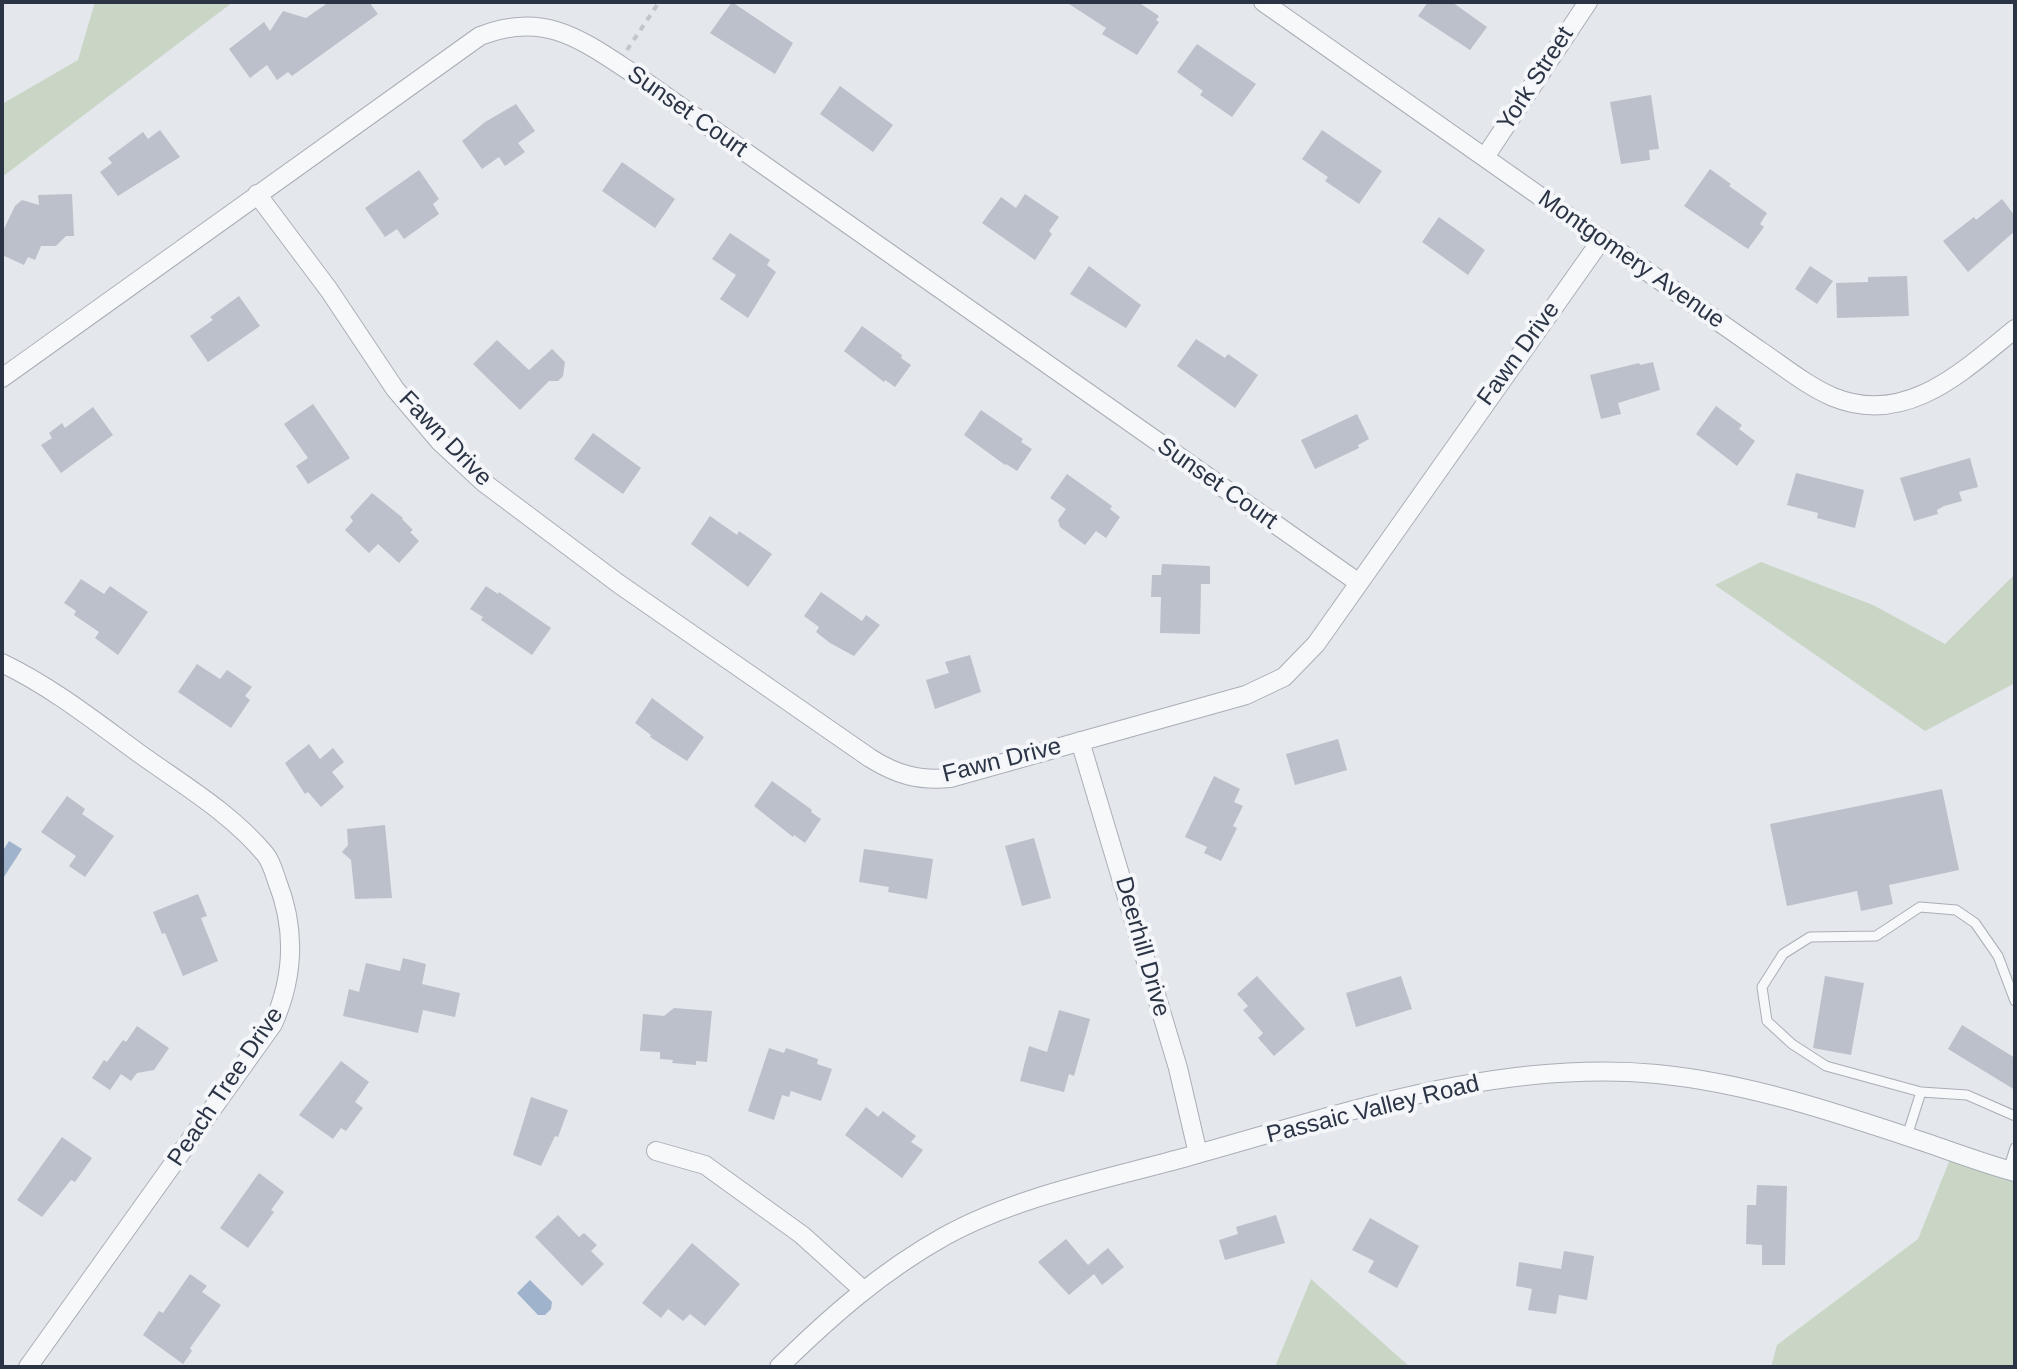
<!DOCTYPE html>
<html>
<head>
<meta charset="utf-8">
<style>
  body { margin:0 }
  #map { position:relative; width:2017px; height:1369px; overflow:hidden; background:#e4e7ec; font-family:Arial,sans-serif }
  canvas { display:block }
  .frame { position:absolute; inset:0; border:4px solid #2b3445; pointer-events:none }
</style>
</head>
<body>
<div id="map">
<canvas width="2017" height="1369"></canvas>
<div class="frame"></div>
</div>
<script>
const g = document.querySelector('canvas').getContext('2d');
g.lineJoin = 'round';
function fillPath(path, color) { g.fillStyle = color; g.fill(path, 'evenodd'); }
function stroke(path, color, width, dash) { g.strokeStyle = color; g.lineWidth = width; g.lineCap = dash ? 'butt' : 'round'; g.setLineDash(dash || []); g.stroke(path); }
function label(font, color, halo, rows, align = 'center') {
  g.font = font + ' Arial,sans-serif'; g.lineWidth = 8; g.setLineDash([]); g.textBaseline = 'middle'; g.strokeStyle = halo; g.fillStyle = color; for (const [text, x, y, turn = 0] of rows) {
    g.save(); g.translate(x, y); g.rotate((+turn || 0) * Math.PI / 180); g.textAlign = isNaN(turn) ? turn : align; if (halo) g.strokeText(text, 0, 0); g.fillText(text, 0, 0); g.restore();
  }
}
fillPath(new Path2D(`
  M 95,2 L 233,2 L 2,177 L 2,104 L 78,60 Z
  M 1761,562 L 1873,605 L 1945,644 L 2015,574 L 2015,683 L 1925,731 L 1715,585 Z
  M 1953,1152 L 2015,1169 L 2015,1367 L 1771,1367 L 1777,1345 L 1918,1239 Z
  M 1311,1279 L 1410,1367 L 1275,1367 Z`), '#c9d6c5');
fillPath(new Path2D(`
  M 9,841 L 22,849 L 2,880 L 2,852 Z
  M 530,1280 L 552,1302 L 551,1309 L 545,1315 L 538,1315 L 517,1293 Z`), '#9fb4cc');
fillPath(new Path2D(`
  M 329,2 L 369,2 L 378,14 L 292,76 L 288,72 L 277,80 L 267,65 L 250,78 L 229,49 L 264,22 L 270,31 L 283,11 L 306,18 Z
  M 732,2 L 793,43 L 775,74 L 710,33 Z
  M 1066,2 L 1138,2 L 1159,16 L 1156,20 L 1159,22 L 1137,55 L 1102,34 L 1106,28 Z
  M 1428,2 L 1452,2 L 1487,27 L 1470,50 L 1418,16 Z
  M 1197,44 L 1256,84 L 1232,117 L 1200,95 L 1203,91 L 1177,72 Z
  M 840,86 L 893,125 L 873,152 L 820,114 Z
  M 1651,95 L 1659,149 L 1649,150 L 1650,160 L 1621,164 L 1610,102 Z
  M 516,104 L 535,131 L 518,143 L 525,152 L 505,166 L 499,157 L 482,169 L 462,141 L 485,122 Z
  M 160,130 L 180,157 L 118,196 L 100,172 L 112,163 L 108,158 L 143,132 L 148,139 Z
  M 1322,130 L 1382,171 L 1359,204 L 1325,181 L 1328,177 L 1302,159 Z
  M 622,162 L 675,199 L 655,228 L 602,191 Z
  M 1710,169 L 1731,184 L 1729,186 L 1767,213 L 1760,224 L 1764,227 L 1748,249 L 1684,206 Z
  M 419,170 L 439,199 L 433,204 L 439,214 L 404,239 L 397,229 L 385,237 L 365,208 Z
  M 72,194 L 74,236 L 66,236 L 56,246 L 41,246 L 35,260 L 28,257 L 24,265 L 2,255 L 2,233 L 15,206 L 22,200 L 39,205 L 38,195 Z
  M 1025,194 L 1059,217 L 1049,231 L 1052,234 L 1035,260 L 982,223 L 1001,197 L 1016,208 Z
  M 2002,199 L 2015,216 L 2015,231 L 1968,272 L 1943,241 L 1974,217 L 1976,220 Z
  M 1439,217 L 1485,250 L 1468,275 L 1422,242 Z
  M 730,233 L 770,260 L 767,265 L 776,272 L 748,318 L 720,299 L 736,275 L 712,259 Z
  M 1089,266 L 1141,305 L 1126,328 L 1070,294 Z
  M 1810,266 L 1833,281 L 1817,304 L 1795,289 Z
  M 1907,276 L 1909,316 L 1837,318 L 1836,283 L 1868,282 L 1868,277 Z
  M 239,296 L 260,326 L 208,362 L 190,336 L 213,320 L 210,317 Z
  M 862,326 L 902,355 L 901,358 L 911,365 L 895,387 L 885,380 L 884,382 L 844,351 Z
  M 1196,339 L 1225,358 L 1228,354 L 1258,375 L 1235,408 L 1177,366 Z
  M 497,340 L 529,370 L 552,349 L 565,362 L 563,376 L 558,381 L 549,381 L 520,410 L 473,364 Z
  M 1653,362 L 1660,390 L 1618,403 L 1621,414 L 1601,419 L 1590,375 L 1639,363 L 1640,365 Z
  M 313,404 L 350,458 L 308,484 L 296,466 L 308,458 L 284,424 Z
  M 1716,406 L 1742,425 L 1739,429 L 1755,441 L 1737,466 L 1696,434 Z
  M 93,407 L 113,435 L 61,473 L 41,445 L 52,438 L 49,433 L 62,423 L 65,428 Z
  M 981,410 L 1023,439 L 1021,442 L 1032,449 L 1017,471 L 1006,464 L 1005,465 L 964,435 Z
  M 1357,414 L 1369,439 L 1358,445 L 1359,448 L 1315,469 L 1301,440 Z
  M 593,433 L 641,468 L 623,494 L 574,459 Z
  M 1970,458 L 1978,487 L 1959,492 L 1962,501 L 1944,506 L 1937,510 L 1938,514 L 1914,521 L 1900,478 Z
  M 1796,473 L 1864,490 L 1855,528 L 1817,518 L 1818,513 L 1787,505 Z
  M 1067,474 L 1112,506 L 1110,509 L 1120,517 L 1106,538 L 1096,531 L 1085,545 L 1060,527 L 1058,520 L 1066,509 L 1050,498 Z
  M 372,493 L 403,518 L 402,519 L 413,530 L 410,532 L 419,541 L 399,563 L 378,544 L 369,553 L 345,530 L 353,521 L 350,517 Z
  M 710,516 L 737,535 L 739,531 L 772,554 L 748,587 L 691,544 Z
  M 1162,564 L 1210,566 L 1210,584 L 1201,584 L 1200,634 L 1160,633 L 1161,597 L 1151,597 L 1152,575 L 1161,575 Z
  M 81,579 L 104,594 L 110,586 L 148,612 L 118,655 L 95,638 L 99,632 L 74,615 L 76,611 L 64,603 Z
  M 486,586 L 498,594 L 499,592 L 551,628 L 532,655 L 481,620 L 483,617 L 470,609 Z
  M 821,592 L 862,621 L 866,615 L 880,625 L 854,656 L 830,643 L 816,632 L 819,627 L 804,616 Z
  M 970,655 L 981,692 L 935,709 L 926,680 L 949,673 L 945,662 Z
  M 197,664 L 220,679 L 227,670 L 252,687 L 245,696 L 250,700 L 231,728 L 178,692 Z
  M 652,698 L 704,737 L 687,761 L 650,737 L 651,735 L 635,723 Z
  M 1338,739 L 1347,770 L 1295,785 L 1286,754 Z
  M 309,744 L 320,759 L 333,748 L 344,762 L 332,772 L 344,787 L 321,807 L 308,792 L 305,794 L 285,763 Z
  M 1214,776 L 1240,789 L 1234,802 L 1243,806 L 1233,826 L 1237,828 L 1221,861 L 1204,853 L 1207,847 L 1185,837 Z
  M 772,781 L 812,810 L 811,812 L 821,819 L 805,843 L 794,835 L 793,837 L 754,806 Z
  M 1942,789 L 1959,870 L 1889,885 L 1893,904 L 1861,911 L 1857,891 L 1787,906 L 1770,824 Z
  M 67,796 L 85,809 L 82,814 L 114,836 L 85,877 L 69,866 L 76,856 L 41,832 Z
  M 385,825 L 392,898 L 355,899 L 351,860 L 342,852 L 348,845 L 347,829 Z
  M 1034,838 L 1051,898 L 1022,906 L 1005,846 Z
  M 864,849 L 933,859 L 927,899 L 888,892 L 889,887 L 859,882 Z
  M 198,894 L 207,916 L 201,918 L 218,961 L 183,976 L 165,933 L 162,934 L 153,912 Z
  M 403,958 L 426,964 L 422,984 L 460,993 L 455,1017 L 423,1010 L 418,1033 L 343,1016 L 349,989 L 359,992 L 366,963 L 400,971 Z
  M 1257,976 L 1305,1029 L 1274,1056 L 1258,1038 L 1263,1033 L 1243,1010 L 1248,1006 L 1237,994 Z
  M 1401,976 L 1412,1009 L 1356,1027 L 1346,993 Z
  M 1825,976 L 1864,983 L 1851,1055 L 1813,1048 Z
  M 674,1008 L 712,1011 L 707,1062 L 696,1061 L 696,1065 L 672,1063 L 673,1060 L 660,1059 L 660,1052 L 640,1051 L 643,1014 L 664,1016 Z
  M 1059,1010 L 1090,1019 L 1074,1076 L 1069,1074 L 1064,1092 L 1020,1081 L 1029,1046 L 1047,1052 Z
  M 1962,1025 L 2015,1058 L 2015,1090 L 1948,1049 Z
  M 137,1026 L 169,1048 L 154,1070 L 137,1073 L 131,1081 L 121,1074 L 110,1090 L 92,1078 L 104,1060 L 107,1062 L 123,1040 L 126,1042 Z
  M 769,1048 L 784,1053 L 786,1048 L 818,1059 L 817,1064 L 832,1069 L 821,1101 L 791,1091 L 789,1097 L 782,1095 L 774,1120 L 748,1111 Z
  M 341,1061 L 369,1082 L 355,1102 L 363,1108 L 346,1131 L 341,1128 L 333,1139 L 299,1115 Z
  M 531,1097 L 568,1110 L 558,1137 L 555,1136 L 541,1166 L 513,1155 Z
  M 866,1107 L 878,1117 L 883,1111 L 916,1136 L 911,1142 L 923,1150 L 902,1178 L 845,1135 Z
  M 62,1137 L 92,1158 L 75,1182 L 71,1180 L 42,1217 L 17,1200 Z
  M 259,1173 L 284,1192 L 271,1210 L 274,1212 L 248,1248 L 220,1228 Z
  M 1757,1185 L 1787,1186 L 1785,1265 L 1762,1265 L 1762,1245 L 1746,1244 L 1747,1205 L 1756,1205 Z
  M 558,1215 L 579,1237 L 584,1233 L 597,1245 L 591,1251 L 604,1264 L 582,1286 L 535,1237 Z
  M 1276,1215 L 1285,1243 L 1225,1260 L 1219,1240 L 1238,1234 L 1236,1227 Z
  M 1370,1218 L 1419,1246 L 1397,1288 L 1368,1272 L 1374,1261 L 1352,1250 Z
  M 1066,1239 L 1088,1265 L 1108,1248 L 1124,1267 L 1102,1285 L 1094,1274 L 1069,1295 L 1038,1262 Z
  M 692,1243 L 740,1284 L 705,1326 L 690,1314 L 683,1321 L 668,1309 L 661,1318 L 642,1303 Z
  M 1564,1251 L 1594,1256 L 1587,1300 L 1559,1295 L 1556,1314 L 1528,1310 L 1532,1289 L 1516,1286 L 1519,1262 L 1561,1269 Z
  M 190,1274 L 207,1286 L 202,1292 L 221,1305 L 190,1348 L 192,1351 L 183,1364 L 143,1335 L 159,1311 L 163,1313 Z`), '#bbc0ca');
const service = new Path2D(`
  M 1921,1092 L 1826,1066 L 1792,1044 L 1767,1021 L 1762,987 L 1783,954 L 1810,937 L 1876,936 L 1920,907 L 1956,910 L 1975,923 L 1998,956 L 2015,1001
  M 1907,1136 L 1921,1092 L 1967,1095 L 2015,1116
  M 2008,1170 L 2015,1148`);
const minor = new Path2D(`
  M 1263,2 L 1759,350 C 1783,366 1807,386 1833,397 C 1906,427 1963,371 2015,329
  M 1485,157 L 1588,2
  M 257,194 L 329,290 L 395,389 L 440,442 L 483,482 L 619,584 L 870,758 C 897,775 919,781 950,778 L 1246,695 L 1284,677 L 1316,644 L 1602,239
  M 2,378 L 480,36 C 546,10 583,41 637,76 L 1359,583
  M 2,663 C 52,687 96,722 140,754 C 183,785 231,813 265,854 C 271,861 274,872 277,881 C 296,929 294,977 273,1024 L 28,1367
  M 1080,741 L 1178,1068 L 1198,1154
  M 656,1151 L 705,1165 L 802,1235 L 863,1290
  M 779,1367 C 830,1317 882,1271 945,1236 C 1020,1195 1108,1179 1190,1156 C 1342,1114 1497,1059 1657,1074 C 1749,1083 1840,1114 1927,1143 C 1956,1153 1985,1164 2015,1172`);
stroke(service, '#a9aeb7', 11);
stroke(minor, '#a9aeb7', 20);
stroke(new Path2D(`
  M 627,50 L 659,2`), '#c2c5cb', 4, [6, 6]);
stroke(service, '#f7f8fa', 9);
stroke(minor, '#f7f8fa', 18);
label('24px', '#2b3445', '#f4f6f9', [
  ["York Street",1536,79,-57],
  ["Sunset Court",687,112,35],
  ["Montgomery Avenue",1631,260,35],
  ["Fawn Drive",1519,354,-54],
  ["Fawn Drive",445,439,46],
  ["Sunset Court",1217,484,35],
  ["Fawn Drive",1002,761,-14],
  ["Deerhill Drive",1142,947,74],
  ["Peach Tree Drive",226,1087,-56],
  ["Passaic Valley Road",1373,1110,-14]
]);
</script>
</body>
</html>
